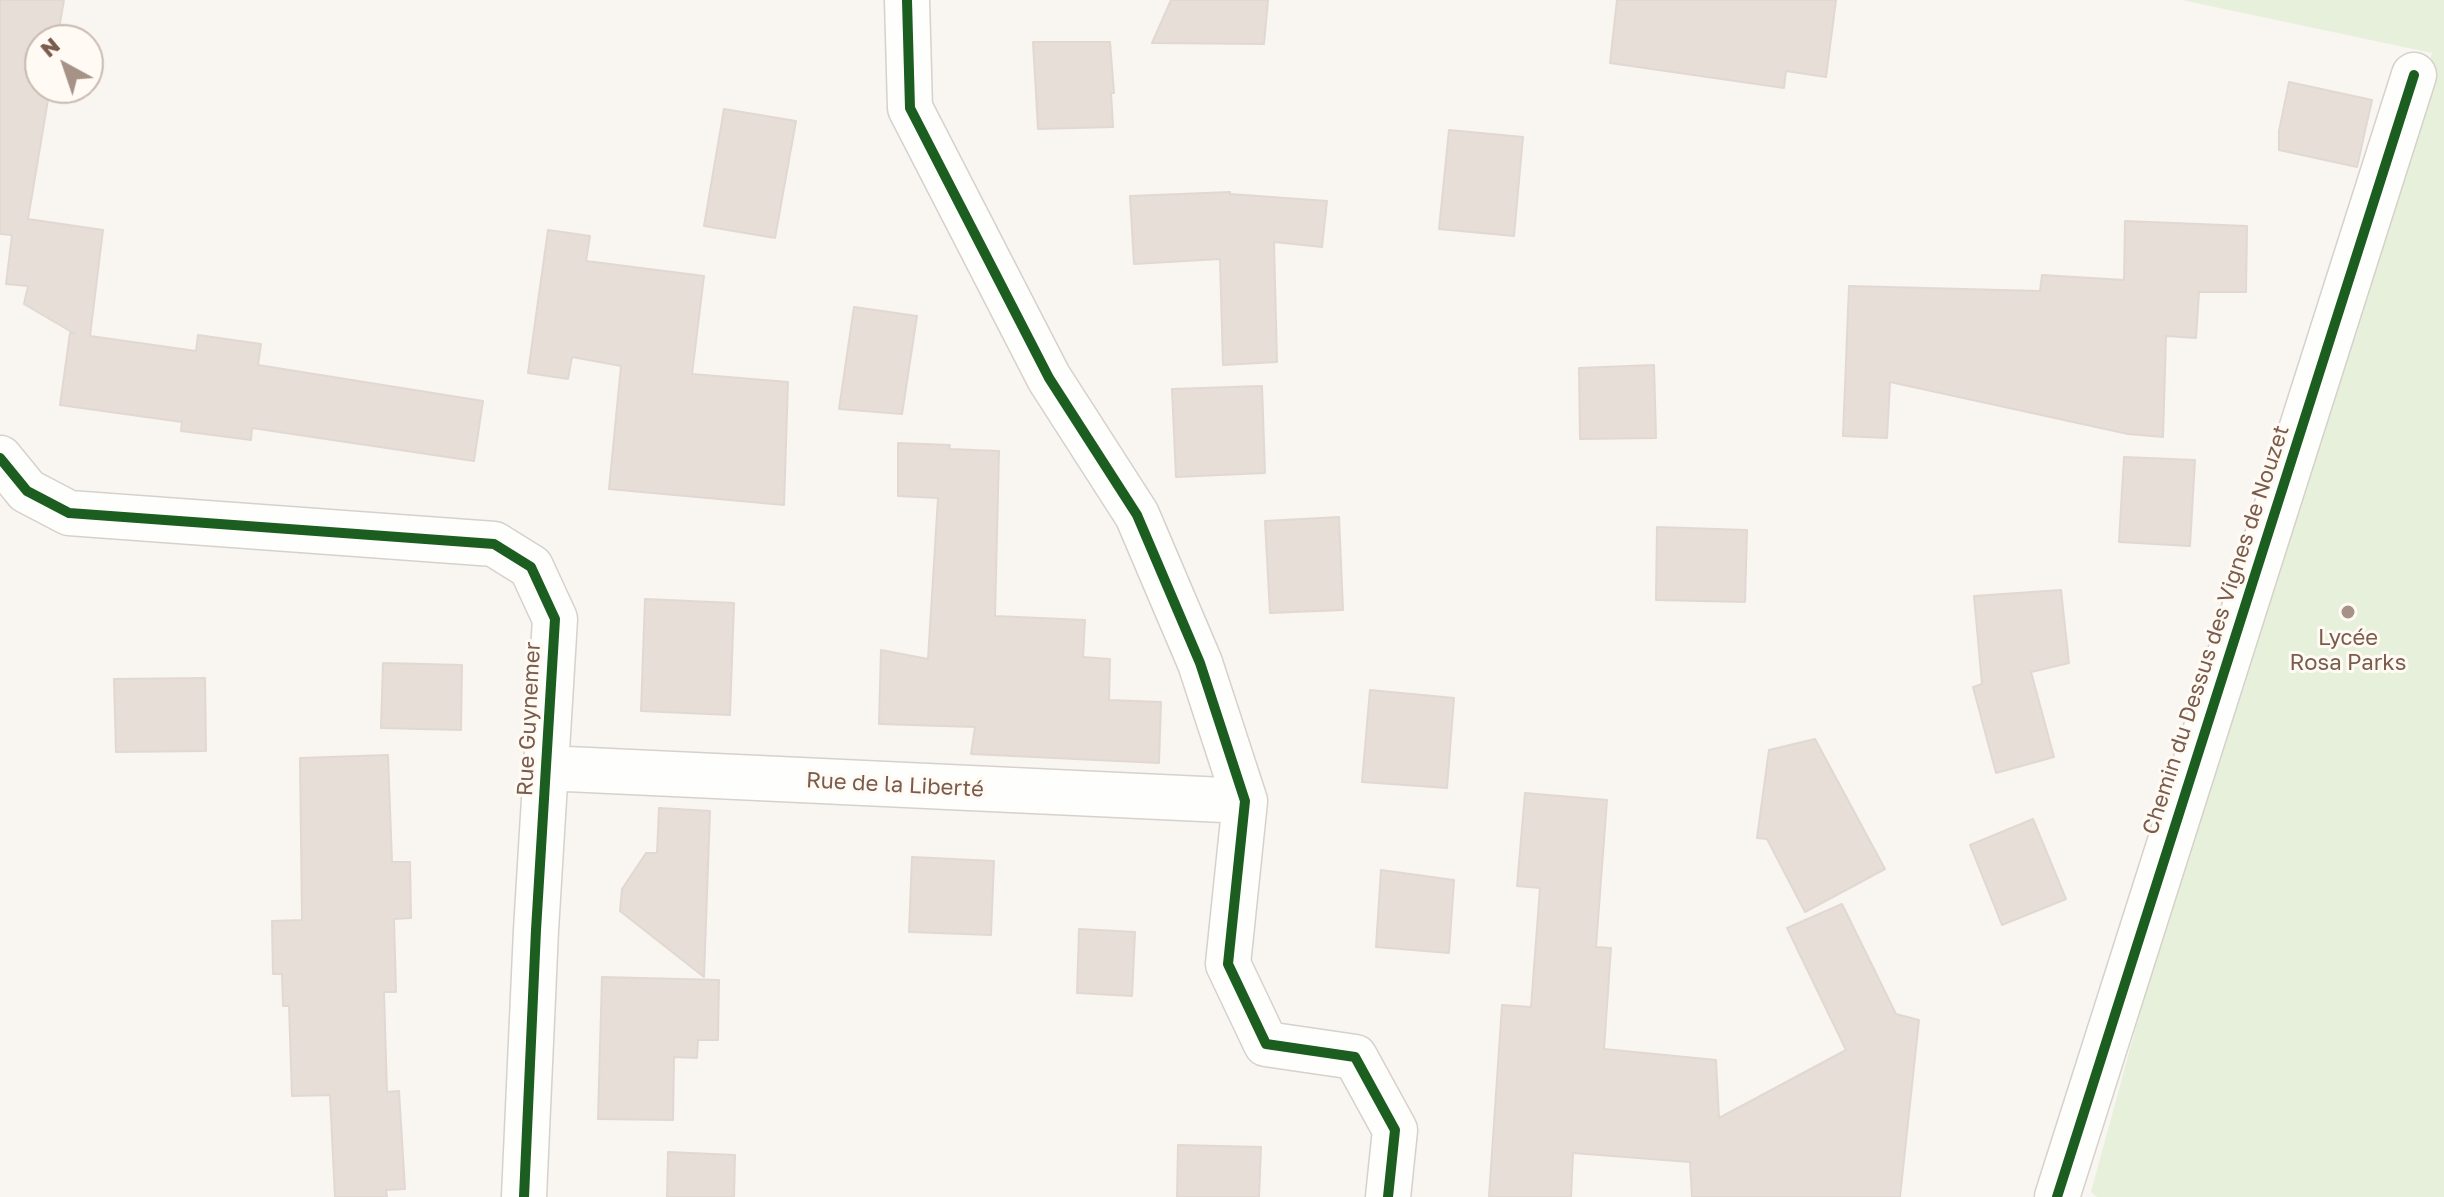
<!DOCTYPE html>
<html>
<head>
<meta charset="utf-8">
<style>
  body { margin:0 }
  #map { position:relative; width:2444px; height:1197px; overflow:hidden; background:#f9f5f0; font-family:"Golos Text",sans-serif }
  canvas { display:block }
  .north { position:absolute; left:24px; top:24px; width:80px; height:80px; box-sizing:border-box; background:#fffaf3; border:2px solid #cabbb1; border-radius:50%; rotate:320deg; font-size:22px; font-weight:700; line-height:32px; text-align:center; color:#7a5c4d }
  .north::after { content:''; display:block; margin:auto; width:28px; height:36px; background:#a69286; clip-path:polygon(50% 0,100% 100%,50% 72%,0 100%) }
</style>
</head>
<body>
<div id="map">
<canvas width="2444" height="1197"></canvas>
<div class="north">N</div>
</div>
<script>
const g = document.querySelector('canvas').getContext('2d');
g.lineJoin = 'round';
function fillPath(path, color) { g.fillStyle = color; g.fill(path, 'evenodd'); }
function stroke(path, color, width, dash) { g.strokeStyle = color; g.lineWidth = width; g.lineCap = dash ? 'butt' : 'round'; g.setLineDash(dash || []); g.stroke(path); }
function label(font, color, halo, rows, align = 'center') {
  g.font = font + ' "Golos Text",sans-serif'; g.lineWidth = 6; g.setLineDash([]); g.textBaseline = 'middle'; g.strokeStyle = halo; g.fillStyle = color; for (const [text, x, y, turn = 0] of rows) {
    g.save(); g.translate(x, y); g.rotate((+turn || 0) * Math.PI / 180); g.textAlign = isNaN(turn) ? turn : align; if (halo) g.strokeText(text, 0, 0); g.fillText(text, 0, 0); g.restore();
  }
}
fillPath(new Path2D(`
  M 2182,0 L 2444,0 L 2444,1197 L 2097,1197 L 2091,1192 L 2231,678 L 2432,53 Z`), '#e7f0db');
const building = new Path2D(`
  M 0,0 L 64,0 L 57,40 L 40,40 L 40,88 L 50,88 L 28,219 L 103,230 L 90,336 L 196,351 L 198,335 L 261,344 L 258,365 L 483,401 L 474,461 L 252,428 L 251,440 L 181,431 L 182,422 L 60,405 L 70,333 L 75,334 L 24,304 L 28,286 L 6,284 L 12,235 L 0,234 Z
  M 1171,0 L 1268,0 L 1264,44 L 1152,43 Z
  M 1617,0 L 1836,0 L 1826,77 L 1786,71 L 1784,88 L 1610,63 Z
  M 1033,42 L 1110,42 L 1114,93 L 1111,93 L 1113,127 L 1038,129 Z
  M 2289,82 L 2372,100 L 2357,167 L 2279,150 L 2279,131 Z
  M 724,109 L 796,121 L 775,238 L 704,226 Z
  M 1449,130 L 1523,137 L 1514,236 L 1439,229 Z
  M 1230,192 L 1230,194 L 1327,201 L 1322,247 L 1274,242 L 1277,362 L 1223,365 L 1220,259 L 1134,264 L 1130,196 Z
  M 2125,221 L 2247,226 L 2246,292 L 2199,292 L 2196,338 L 2166,336 L 2163,437 L 2128,434 L 1890,382 L 1887,438 L 1843,436 L 1849,286 L 2040,291 L 2042,275 L 2124,280 Z
  M 548,230 L 590,236 L 586,261 L 704,276 L 692,374 L 788,382 L 784,505 L 609,489 L 621,366 L 572,357 L 568,379 L 528,373 Z
  M 854,307 L 917,316 L 902,414 L 839,409 Z
  M 1654,365 L 1656,438 L 1580,439 L 1579,368 Z
  M 1262,386 L 1265,473 L 1176,477 L 1172,389 Z
  M 898,443 L 950,445 L 949,449 L 999,451 L 995,616 L 1085,620 L 1083,657 L 1110,659 L 1109,700 L 1161,702 L 1159,763 L 971,754 L 975,727 L 879,724 L 881,650 L 928,659 L 938,498 L 898,496 Z
  M 2124,457 L 2195,460 L 2190,546 L 2119,542 Z
  M 1339,517 L 1343,610 L 1270,613 L 1265,521 Z
  M 1657,527 L 1747,530 L 1745,602 L 1656,600 Z
  M 2061,590 L 2069,663 L 2031,672 L 2054,757 L 1996,773 L 1973,687 L 1982,684 L 1974,596 Z
  M 645,599 L 734,603 L 730,715 L 641,711 Z
  M 383,663 L 462,665 L 461,730 L 381,728 Z
  M 205,678 L 206,751 L 116,752 L 114,679 Z
  M 1370,690 L 1454,698 L 1447,788 L 1362,782 Z
  M 1815,739 L 1885,869 L 1805,912 L 1767,839 L 1757,838 L 1769,750 Z
  M 388,755 L 392,862 L 410,862 L 411,918 L 394,919 L 396,992 L 384,992 L 387,1092 L 399,1091 L 405,1189 L 386,1190 L 387,1197 L 335,1197 L 330,1095 L 292,1096 L 289,1006 L 283,1006 L 282,974 L 273,974 L 272,921 L 302,920 L 300,758 Z
  M 1525,793 L 1607,800 L 1596,947 L 1611,948 L 1604,1049 L 1716,1060 L 1719,1118 L 1846,1050 L 1787,928 L 1842,904 L 1896,1014 L 1919,1020 L 1900,1197 L 1692,1197 L 1690,1162 L 1573,1153 L 1571,1197 L 1489,1197 L 1502,1005 L 1531,1007 L 1540,888 L 1517,886 Z
  M 659,808 L 710,811 L 704,977 L 620,911 L 622,889 L 646,853 L 657,853 Z
  M 2033,819 L 2066,899 L 2002,925 L 1970,845 Z
  M 912,857 L 994,861 L 991,935 L 909,932 Z
  M 1381,870 L 1454,880 L 1449,953 L 1376,947 Z
  M 1079,929 L 1135,932 L 1132,996 L 1077,993 Z
  M 602,977 L 719,980 L 718,1040 L 698,1040 L 697,1058 L 674,1057 L 673,1120 L 598,1119 Z
  M 1178,1145 L 1261,1147 L 1259,1197 L 1177,1197 Z
  M 668,1152 L 735,1155 L 734,1197 L 667,1197 Z`);
fillPath(building, '#e6ded7');
stroke(building, '#e2d8d2', 2);
const minor = new Path2D(`
  M 907,0 L 910,108 L 1049,378 L 1137,515 L 1200,663 L 1245,801 L 1228,964 L 1266,1044 L 1355,1057 L 1395,1130 L 1388,1197
  M 0,458 L 27,491 L 69,513 L 494,544 L 531,567 L 555,619 L 536,930 L 524,1197
  M 546,768 L 1245,801
  M 2057,1197 L 2414,75`);
stroke(minor, '#d7d1cb', 47);
stroke(minor, '#fefefd', 44);
stroke(new Path2D(`
  M 907,0 L 910,108 L 1049,378 L 1137,515 L 1200,663 L 1245,801 L 1228,964 L 1266,1044 L 1355,1057 L 1395,1130 L 1388,1197
  M 0,458 L 27,491 L 69,513 L 494,544 L 531,567 L 555,619 L 536,930 L 524,1197
  M 2057,1197 L 2414,75`), '#1b5e20', 10);
for (const [x, y, r, color] of [
  [2348,612,8,"#a69286"]
]) { const dot = new Path2D(); dot.arc(x, y, r, 0, 2 * Math.PI); g.fillStyle = color; g.fill(dot); stroke(dot, '#fffaf3', 3); }
label('22px', '#7a5c4d', '#fffaf3', [
  ["Chemin du Dessus des Vignes de Nouzet",2216,630,-72],
  ["Rue Guynemer",529,719,-87],
  ["Rue de la Liberté",895,785,3]
]);
label('22px', '#7a5c4d', '#fffaf3', [
  ["Lycée",2348,638],
  ["Rosa Parks",2348,663]
]);
</script>
</body>
</html>
